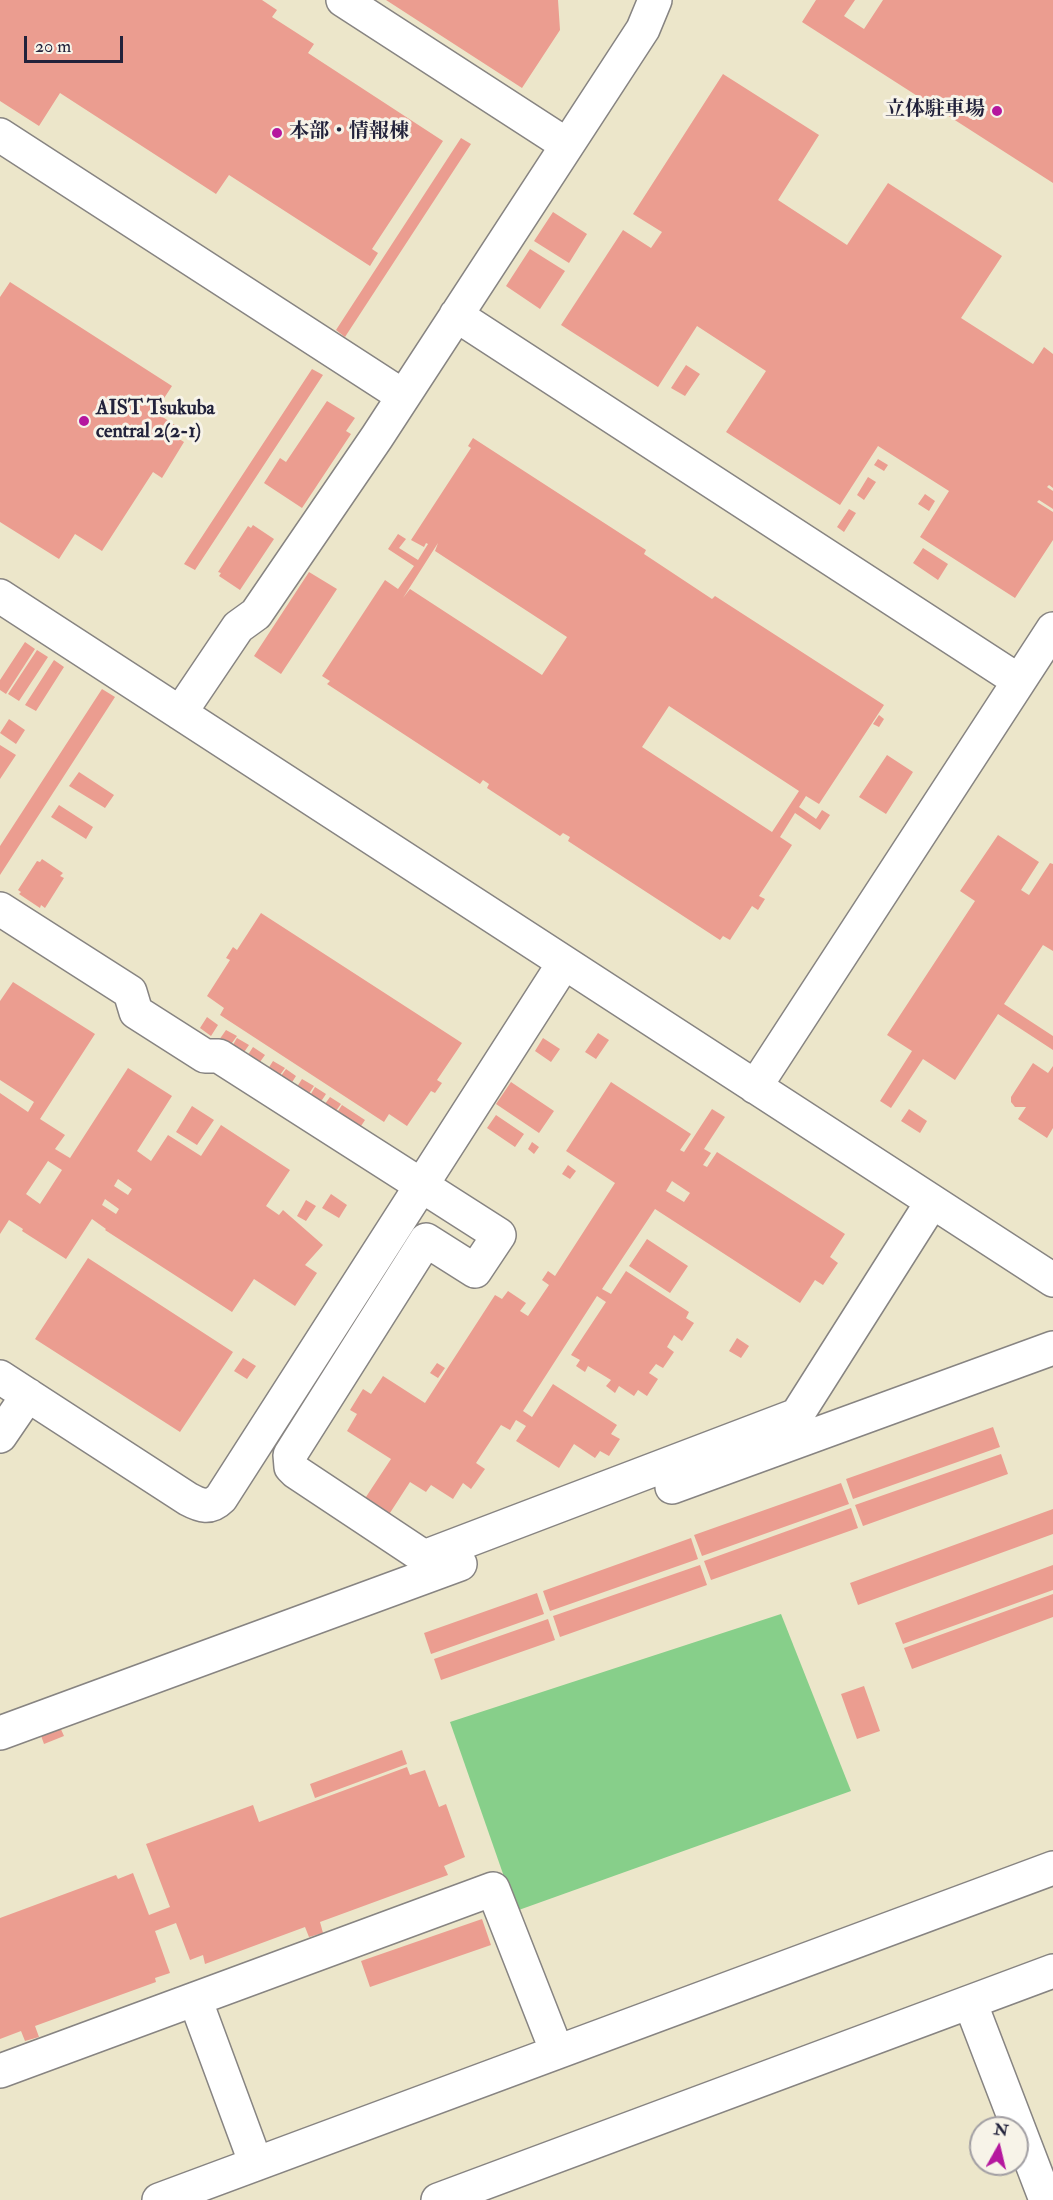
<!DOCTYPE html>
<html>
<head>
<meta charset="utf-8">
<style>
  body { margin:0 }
  #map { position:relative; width:1053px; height:2200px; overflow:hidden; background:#ece6ca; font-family:"IM FELL Double Pica",serif }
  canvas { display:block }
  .north { position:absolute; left:969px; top:2116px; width:60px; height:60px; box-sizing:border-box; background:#f7f3e8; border:2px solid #a29fa3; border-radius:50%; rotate:8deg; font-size:16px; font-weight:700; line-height:24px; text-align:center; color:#22223b }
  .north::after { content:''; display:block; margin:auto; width:21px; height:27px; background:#b5179e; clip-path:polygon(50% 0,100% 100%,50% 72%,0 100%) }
  .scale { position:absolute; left:24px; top:36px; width:99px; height:27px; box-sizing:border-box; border:3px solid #22223b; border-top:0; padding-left:8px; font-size:18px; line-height:21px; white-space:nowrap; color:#22223b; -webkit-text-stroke:4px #f7f3e8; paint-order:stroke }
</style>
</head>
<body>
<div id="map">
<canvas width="1053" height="2200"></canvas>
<div class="north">N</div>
<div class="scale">20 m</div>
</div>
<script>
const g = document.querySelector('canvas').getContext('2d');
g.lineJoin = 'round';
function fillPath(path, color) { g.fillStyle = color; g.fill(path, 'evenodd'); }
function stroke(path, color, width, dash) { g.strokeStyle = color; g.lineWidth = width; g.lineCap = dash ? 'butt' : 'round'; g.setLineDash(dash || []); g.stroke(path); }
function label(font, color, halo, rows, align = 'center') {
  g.font = font + ' "IM FELL Double Pica","Noto Serif JP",serif'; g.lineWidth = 6; g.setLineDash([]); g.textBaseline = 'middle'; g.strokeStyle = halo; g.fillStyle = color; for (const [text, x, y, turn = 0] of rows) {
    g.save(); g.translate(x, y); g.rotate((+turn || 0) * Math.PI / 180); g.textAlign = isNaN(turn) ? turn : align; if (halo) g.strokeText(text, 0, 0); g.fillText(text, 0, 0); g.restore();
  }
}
fillPath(new Path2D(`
  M 781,1614 L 851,1791 L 516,1911 L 450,1722 Z`), '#87cf8a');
fillPath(new Path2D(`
  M 0,0 L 262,0 L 277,10 L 272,17 L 314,44 L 308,53 L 443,141 L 372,249 L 378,253 L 370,266 L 229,175 L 216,194 L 60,93 L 39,126 L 0,101 Z
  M 386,0 L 558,0 L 560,30 L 522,88 Z
  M 816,0 L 855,0 L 844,16 L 864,29 L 883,0 L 1053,0 L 1053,183 L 802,22 Z
  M 723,74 L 819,135 L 778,200 L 847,245 L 888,183 L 1002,256 L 961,318 L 1033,364 L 1044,347 L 1053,354 L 1053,488 L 1049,485 L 1047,487 L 1053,491 L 1053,509 L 1039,500 L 1037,502 L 1053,512 L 1053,540 L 1015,598 L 920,537 L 949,491 L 878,446 L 840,505 L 726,432 L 766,371 L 697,326 L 658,387 L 561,325 L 623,230 L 651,248 L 662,232 L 633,214 Z
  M 461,138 L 471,144 L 345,337 L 336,330 Z
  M 553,212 L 587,234 L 569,263 L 534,241 Z
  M 530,249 L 565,271 L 540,309 L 506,286 Z
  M 10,282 L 172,386 L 155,412 L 181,429 L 176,437 L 184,442 L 162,478 L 153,472 L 102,551 L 75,534 L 59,559 L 0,522 L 0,297 Z
  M 686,365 L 700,374 L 685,396 L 671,388 Z
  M 312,369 L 323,375 L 195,570 L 184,564 Z
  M 327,401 L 355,418 L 346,431 L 351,434 L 302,508 L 264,483 L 280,458 L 286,462 Z
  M 473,438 L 646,550 L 644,554 L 712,599 L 715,596 L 884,705 L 819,804 L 806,796 L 799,807 L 816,819 L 822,810 L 830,815 L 820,830 L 795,813 L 780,837 L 792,845 L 759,896 L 765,899 L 758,910 L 752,906 L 730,940 L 723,936 L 720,940 L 568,841 L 570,837 L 563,833 L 560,836 L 487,788 L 489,784 L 483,780 L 480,784 L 327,684 L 330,681 L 322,676 L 385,580 L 398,589 L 414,566 L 388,549 L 398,534 L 406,539 L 399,548 L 418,560 L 428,544 L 426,543 L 424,547 L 411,540 L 471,448 L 468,446 ZM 438,543 L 435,551 L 567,637 L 542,675 L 410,589 L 403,598 ZM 669,706 L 799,791 L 772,832 L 642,747 Z
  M 878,459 L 888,465 L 884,471 L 874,465 Z
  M 868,477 L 876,482 L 864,500 L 857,495 Z
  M 925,494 L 935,501 L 929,511 L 918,504 Z
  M 849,509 L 856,513 L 844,532 L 837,527 Z
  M 253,525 L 274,539 L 240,590 L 219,576 L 221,573 L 218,572 L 248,526 L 251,528 Z
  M 923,548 L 948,564 L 938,580 L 913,563 Z
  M 309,572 L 337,589 L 281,674 L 254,656 Z
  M 25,642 L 35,649 L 6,694 L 0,690 L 0,680 Z
  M 37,650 L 48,657 L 19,701 L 8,694 Z
  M 54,660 L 64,667 L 36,711 L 25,705 Z
  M 102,689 L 115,697 L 0,875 L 0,846 Z
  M 879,715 L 884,719 L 879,727 L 873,724 Z
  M 9,719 L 25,730 L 16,744 L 0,733 Z
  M 0,745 L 16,755 L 0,779 Z
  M 887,755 L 913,772 L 886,814 L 859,797 Z
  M 79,772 L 114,795 L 105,808 L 69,786 Z
  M 59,805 L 93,827 L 86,839 L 51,817 Z
  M 998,835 L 1039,862 L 1021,890 L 1029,895 L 1050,863 L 1053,864 L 1053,951 L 1043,945 L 1004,1004 L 1053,1036 L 1053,1050 L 998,1014 L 955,1080 L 923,1059 L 891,1108 L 880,1101 L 912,1051 L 887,1035 L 975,901 L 960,891 Z
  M 42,859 L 63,873 L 60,876 L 64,878 L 45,908 L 41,905 L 40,908 L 19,894 L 21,892 L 18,890 L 37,861 L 40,862 Z
  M 261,913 L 462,1043 L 437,1080 L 442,1083 L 435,1093 L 431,1091 L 407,1126 L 389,1114 L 384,1122 L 220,1015 L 224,1008 L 207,996 L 230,960 L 226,958 L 233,947 L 237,950 Z
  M 13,982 L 95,1034 L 40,1119 L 65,1135 L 55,1149 L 70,1158 L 128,1068 L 172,1096 L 137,1151 L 151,1161 L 168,1135 L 201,1156 L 221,1125 L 290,1170 L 266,1206 L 279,1215 L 283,1210 L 323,1245 L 305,1265 L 317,1273 L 295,1306 L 254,1279 L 232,1312 L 105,1230 L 106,1229 L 92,1219 L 66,1259 L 22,1231 L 23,1229 L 9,1220 L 0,1234 L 0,1093 L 28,1112 L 34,1102 L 0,1080 L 0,1001 ZM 48,1161 L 62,1170 L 40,1204 L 26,1194 ZM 118,1179 L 132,1189 L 128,1195 L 114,1186 ZM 105,1199 L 119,1209 L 116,1214 L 102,1205 Z
  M 207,1017 L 218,1025 L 211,1036 L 200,1028 Z
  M 226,1030 L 237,1036 L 229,1047 L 219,1040 Z
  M 598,1033 L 609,1040 L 596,1059 L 585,1052 Z
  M 237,1038 L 249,1045 L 242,1055 L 231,1048 Z
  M 543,1038 L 560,1049 L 551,1062 L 535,1051 Z
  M 253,1047 L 265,1055 L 257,1066 L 246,1058 Z
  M 273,1061 L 285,1068 L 277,1079 L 266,1072 Z
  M 1033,1063 L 1048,1073 L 1053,1066 L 1053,1128 L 1047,1138 L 1018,1119 L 1026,1107 L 1015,1107 L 1011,1102 L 1011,1097 Z
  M 286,1069 L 296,1076 L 289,1087 L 278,1080 Z
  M 302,1079 L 314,1086 L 306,1098 L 295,1090 Z
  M 511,1082 L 554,1111 L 539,1133 L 496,1104 Z
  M 611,1082 L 691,1134 L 680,1150 L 684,1152 L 712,1109 L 725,1117 L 704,1149 L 711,1153 L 703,1165 L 707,1167 L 717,1152 L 845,1234 L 830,1257 L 838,1263 L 823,1285 L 815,1280 L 800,1303 L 655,1209 L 602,1289 L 611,1294 L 626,1271 L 689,1312 L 686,1318 L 694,1323 L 682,1341 L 674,1335 L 667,1347 L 674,1352 L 663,1368 L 656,1364 L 649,1373 L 658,1379 L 647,1396 L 638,1390 L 634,1396 L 619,1386 L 615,1393 L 606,1386 L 611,1380 L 588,1366 L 585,1372 L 576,1366 L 580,1360 L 571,1355 L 606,1302 L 597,1296 L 523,1411 L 532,1417 L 553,1384 L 617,1425 L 611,1434 L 620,1439 L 609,1456 L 600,1451 L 595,1458 L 574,1444 L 559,1468 L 516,1441 L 526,1426 L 516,1420 L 510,1430 L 501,1425 L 476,1463 L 485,1469 L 471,1489 L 463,1483 L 453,1499 L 431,1485 L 426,1492 L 410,1482 L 388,1516 L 364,1500 L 391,1459 L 347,1431 L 357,1414 L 350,1410 L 363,1389 L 371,1394 L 383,1376 L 425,1403 L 495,1295 L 502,1299 L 508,1291 L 526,1303 L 520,1311 L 528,1316 L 549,1285 L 542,1280 L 548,1271 L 555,1276 L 615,1183 L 566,1151 ZM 672,1181 L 690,1193 L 684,1202 L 666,1191 Z
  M 315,1087 L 326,1094 L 318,1106 L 308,1099 Z
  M 330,1097 L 341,1104 L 333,1115 L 322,1108 Z
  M 342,1105 L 365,1120 L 357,1132 L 334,1117 Z
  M 192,1106 L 214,1120 L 197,1145 L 176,1132 Z
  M 909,1109 L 927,1121 L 920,1133 L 901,1121 Z
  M 496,1115 L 524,1134 L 515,1147 L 487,1128 Z
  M 532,1142 L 539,1147 L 534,1154 L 528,1149 Z
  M 568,1165 L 576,1171 L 570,1179 L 562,1174 Z
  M 331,1194 L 347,1205 L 339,1218 L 322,1208 Z
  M 306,1200 L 316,1206 L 306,1221 L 297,1216 Z
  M 647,1239 L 688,1266 L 670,1293 L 629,1266 Z
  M 88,1258 L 233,1352 L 180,1432 L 35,1339 Z
  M 737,1338 L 749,1346 L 741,1358 L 729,1351 Z
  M 243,1358 L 256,1366 L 247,1379 L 234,1371 Z
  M 437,1363 L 445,1368 L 438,1378 L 430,1373 Z
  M 993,1427 L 1000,1447 L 853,1499 L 846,1479 Z
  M 1001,1454 L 1008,1474 L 863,1526 L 855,1505 Z
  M 841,1483 L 849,1504 L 702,1556 L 694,1535 Z
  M 851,1508 L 858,1528 L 711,1580 L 704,1561 Z
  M 1053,1509 L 1053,1534 L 858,1605 L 850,1583 Z
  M 691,1538 L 698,1559 L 550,1611 L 543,1591 Z
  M 700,1565 L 707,1585 L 560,1637 L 553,1616 Z
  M 1053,1565 L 1053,1590 L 903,1644 L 895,1623 Z
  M 537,1593 L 544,1614 L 431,1654 L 424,1633 Z
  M 1053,1594 L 1053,1617 L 912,1669 L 904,1648 Z
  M 548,1619 L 555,1640 L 441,1680 L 434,1659 Z
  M 864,1686 L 880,1731 L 857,1739 L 841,1694 Z
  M 59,1725 L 64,1736 L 44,1744 L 40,1733 Z
  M 402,1750 L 407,1764 L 315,1798 L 310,1784 Z
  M 407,1767 L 410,1775 L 425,1770 L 439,1807 L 446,1804 L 465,1857 L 444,1866 L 448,1875 L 320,1922 L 323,1933 L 309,1937 L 305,1927 L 205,1964 L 203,1955 L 190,1960 L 176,1923 L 155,1931 L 170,1973 L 155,1978 L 156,1982 L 35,2026 L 39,2037 L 25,2041 L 21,2031 L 0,2039 L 0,1918 L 116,1875 L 118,1879 L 133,1873 L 149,1915 L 170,1907 L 146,1844 L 253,1805 L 259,1822 Z
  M 482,1919 L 491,1945 L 370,1987 L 361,1961 Z`), '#eb9d90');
const minor = new Path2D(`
  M 343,0 L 567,145
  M 0,135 L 403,396
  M 456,315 L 1019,681
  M 0,596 L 1053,1280
  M 180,713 L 238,627 L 256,614 L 377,437 L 643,29 L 655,0
  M 0,909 L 130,992 L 136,1012 L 205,1056 L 219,1056 L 499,1235 L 475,1271 L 426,1240 L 290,1455 L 291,1467 L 296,1472 L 424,1557 L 797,1415 L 932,1202
  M 755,1087 L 1053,629
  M 0,1377 L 188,1499 C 201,1506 210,1509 221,1498 L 564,963
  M 0,1436 L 28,1395
  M 672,1487 L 1053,1348
  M 0,1733 L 460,1564
  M 195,1999 L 256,2164
  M 970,2002 L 1046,2200
  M 0,2071 L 493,1889 L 557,2052
  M 159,2200 L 1053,1868
  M 438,2200 L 1053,1971`);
stroke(minor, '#878482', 36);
stroke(minor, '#fff', 33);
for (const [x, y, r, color] of [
  [997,111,6,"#b5179e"],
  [277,133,6,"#b5179e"],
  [84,421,6,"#b5179e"]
]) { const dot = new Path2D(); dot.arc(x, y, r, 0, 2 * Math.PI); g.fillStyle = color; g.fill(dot); stroke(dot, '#f7f3e8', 2); }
label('bold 20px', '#22223b', '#f7f3e8', [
  ["立体駐車場",985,111,"right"],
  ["本部・情報棟",289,133],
  ["AIST Tsukuba",96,410],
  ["central 2(2-1)",96,433]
], 'left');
</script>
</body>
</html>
